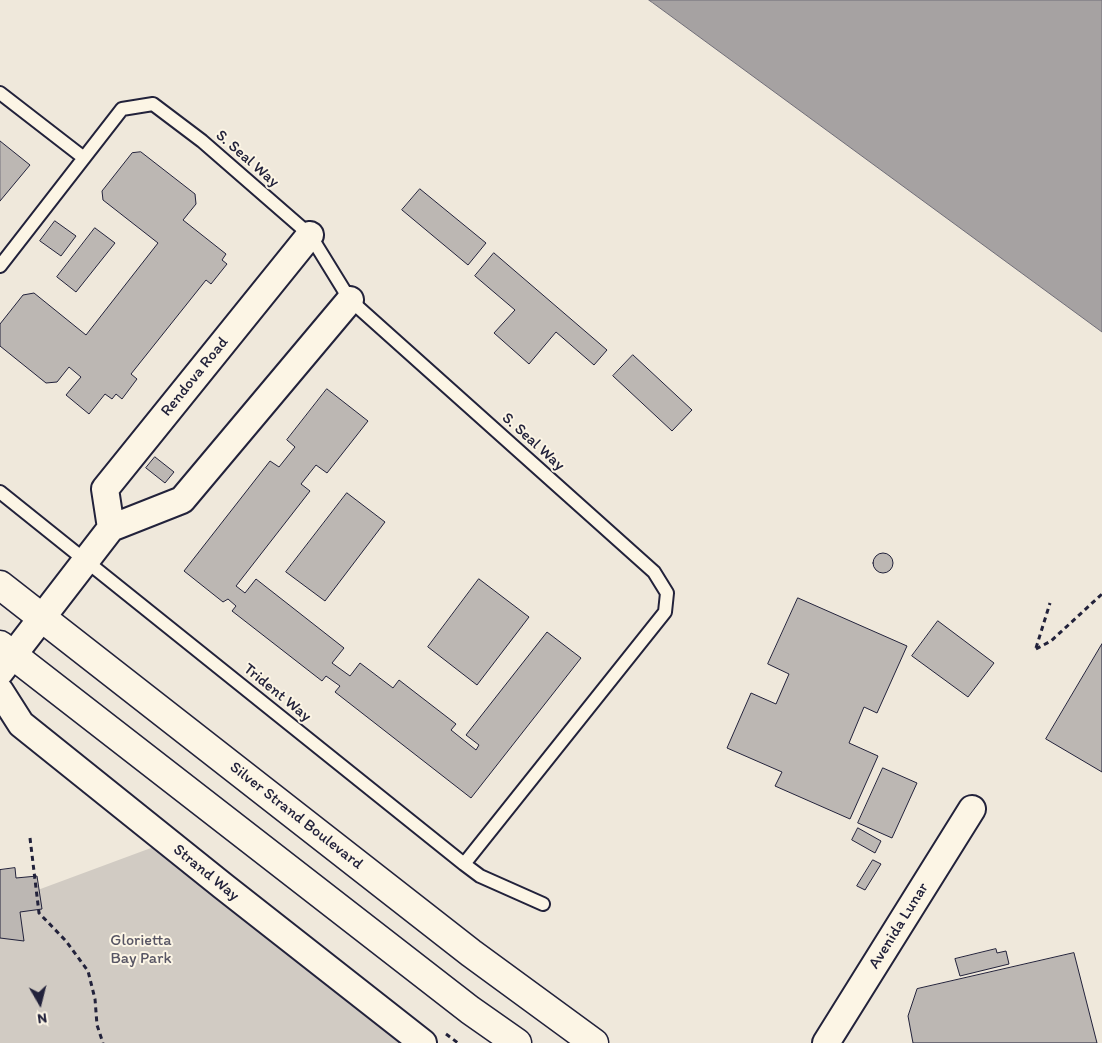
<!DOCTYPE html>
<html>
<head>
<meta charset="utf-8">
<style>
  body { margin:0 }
  #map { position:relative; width:1102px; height:1043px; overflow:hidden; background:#efe8db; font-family:Itim,sans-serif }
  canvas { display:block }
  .north { position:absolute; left:15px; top:978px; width:50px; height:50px; -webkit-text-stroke:4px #fcf5e5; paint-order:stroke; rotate:172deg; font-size:14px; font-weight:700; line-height:20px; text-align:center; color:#22223b }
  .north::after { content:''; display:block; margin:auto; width:18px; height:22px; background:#22223b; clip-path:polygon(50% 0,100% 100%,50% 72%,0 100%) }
</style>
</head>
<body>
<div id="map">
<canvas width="1102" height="1043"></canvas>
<div class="north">N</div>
</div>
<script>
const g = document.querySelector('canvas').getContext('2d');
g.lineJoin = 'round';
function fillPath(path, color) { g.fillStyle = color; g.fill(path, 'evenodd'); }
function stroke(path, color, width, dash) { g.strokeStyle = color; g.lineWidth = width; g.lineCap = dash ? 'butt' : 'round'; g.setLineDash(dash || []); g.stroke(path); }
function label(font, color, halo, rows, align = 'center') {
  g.font = font + ' Itim,sans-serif'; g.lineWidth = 4; g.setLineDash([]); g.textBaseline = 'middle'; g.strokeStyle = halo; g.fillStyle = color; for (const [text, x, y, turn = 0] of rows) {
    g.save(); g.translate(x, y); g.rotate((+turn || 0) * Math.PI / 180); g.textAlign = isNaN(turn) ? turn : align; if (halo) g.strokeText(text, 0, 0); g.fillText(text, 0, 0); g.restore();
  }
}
fillPath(new Path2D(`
  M 159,845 L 409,1043 L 0,1043 L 0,904 Z`), '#d1cbc3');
const water = new Path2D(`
  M 649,0 L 1102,0 L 1102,332 L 653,3 Z`);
fillPath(water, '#a6a2a2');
stroke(water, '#716f79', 1);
const building = new Path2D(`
  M 0,141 L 30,165 L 0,201 Z
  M 141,152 L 195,194 L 196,204 L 183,220 L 226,254 L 222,260 L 227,264 L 211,284 L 206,280 L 131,374 L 137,379 L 122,399 L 116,394 L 112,399 L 105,394 L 89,414 L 66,395 L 81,377 L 69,367 L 57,382 L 46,383 L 0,346 L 0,324 L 23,295 L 34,293 L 86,335 L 158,243 L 103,200 L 102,191 L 132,153 Z
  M 420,189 L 486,243 L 468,265 L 402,210 Z
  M 55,221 L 76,236 L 61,256 L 40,241 Z
  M 95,228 L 115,243 L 76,292 L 57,277 Z
  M 494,253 L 607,350 L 594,365 L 556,332 L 529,364 L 494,333 L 515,310 L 475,276 Z
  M 633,355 L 692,410 L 672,431 L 613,376 Z
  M 327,389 L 368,421 L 327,473 L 316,465 L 301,484 L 310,491 L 236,586 L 245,593 L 256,579 L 344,648 L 332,663 L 350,676 L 360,663 L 393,688 L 399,680 L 456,724 L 451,730 L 476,750 L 479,745 L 466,735 L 547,632 L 581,658 L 471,798 L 335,692 L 340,686 L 326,676 L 322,681 L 232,611 L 236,606 L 228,599 L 223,602 L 184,571 L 270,461 L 279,467 L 295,447 L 287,440 Z
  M 155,457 L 174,472 L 165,483 L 146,468 Z
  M 347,493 L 385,522 L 325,601 L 286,572 Z
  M873 563a10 10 0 1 1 20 0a10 10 0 1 1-20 0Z
  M 479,579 L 529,617 L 477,685 L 428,647 Z
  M 798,598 L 907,646 L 877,713 L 864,707 L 849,743 L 878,756 L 850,819 L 775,786 L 782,772 L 727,748 L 751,693 L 776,704 L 789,674 L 768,664 Z
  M 938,621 L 994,663 L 968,697 L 912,656 Z
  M 1102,644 L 1102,772 L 1046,739 Z
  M 883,768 L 917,783 L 892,838 L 858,823 Z
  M 858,828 L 881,841 L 875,853 L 852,840 Z
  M 873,860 L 881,864 L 865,890 L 857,886 Z
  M 15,868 L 16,878 L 37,876 L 42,909 L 20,912 L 24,941 L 0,938 L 0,870 Z
  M 996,949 L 997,953 L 1006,951 L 1009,964 L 960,976 L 955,959 Z
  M 1074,953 L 1097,1043 L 913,1043 L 908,1016 L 917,989 Z`);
fillPath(building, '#bcb7b3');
stroke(building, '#22223b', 1);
const lane = new Path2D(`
  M 0,93 L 84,158
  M 0,266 L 122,109 L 153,104 L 202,141 L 310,235 L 350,300 L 654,572 L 667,593 L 665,612 L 464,864
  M 0,492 L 464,864 L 480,876 L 543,904`);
const street = new Path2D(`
  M 310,235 L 105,489 L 111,528 L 182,500 L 350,300
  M 0,672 L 111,528
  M 0,691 L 21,724 L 223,886 L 423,1043
  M 826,1043 L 972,809`);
const highway = new Path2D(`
  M 0,585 L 471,953 L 594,1043
  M 0,645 L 470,1010 L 517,1043`);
stroke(lane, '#22223b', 16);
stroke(street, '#22223b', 30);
stroke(highway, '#22223b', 31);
stroke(new Path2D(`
  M 1036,648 L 1050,603
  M 1036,649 L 1051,641 L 1102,594
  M 30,838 L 39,913 L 66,941 L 88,971 L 95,999 L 97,1025 L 103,1043
  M 446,1034 L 458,1043`), '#22223b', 3, [5, 4]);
stroke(lane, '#fcf5e5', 12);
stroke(street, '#fcf5e5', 26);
stroke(highway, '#fcf5e5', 28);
label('16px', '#22223b', '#fcf5e5', [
  ["S. Seal Way",247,159,41],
  ["Rendova Road",195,377,-51],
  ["S. Seal Way",533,442,42],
  ["Trident Way",277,693,39],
  ["Silver Strand Boulevard",296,816,38],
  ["Strand Way",206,873,39],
  ["Avenida Lunar",899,926,-58]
]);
label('16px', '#575564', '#fcf5e5', [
  ["Glorietta",141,941],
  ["Bay Park",141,959]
]);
</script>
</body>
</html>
